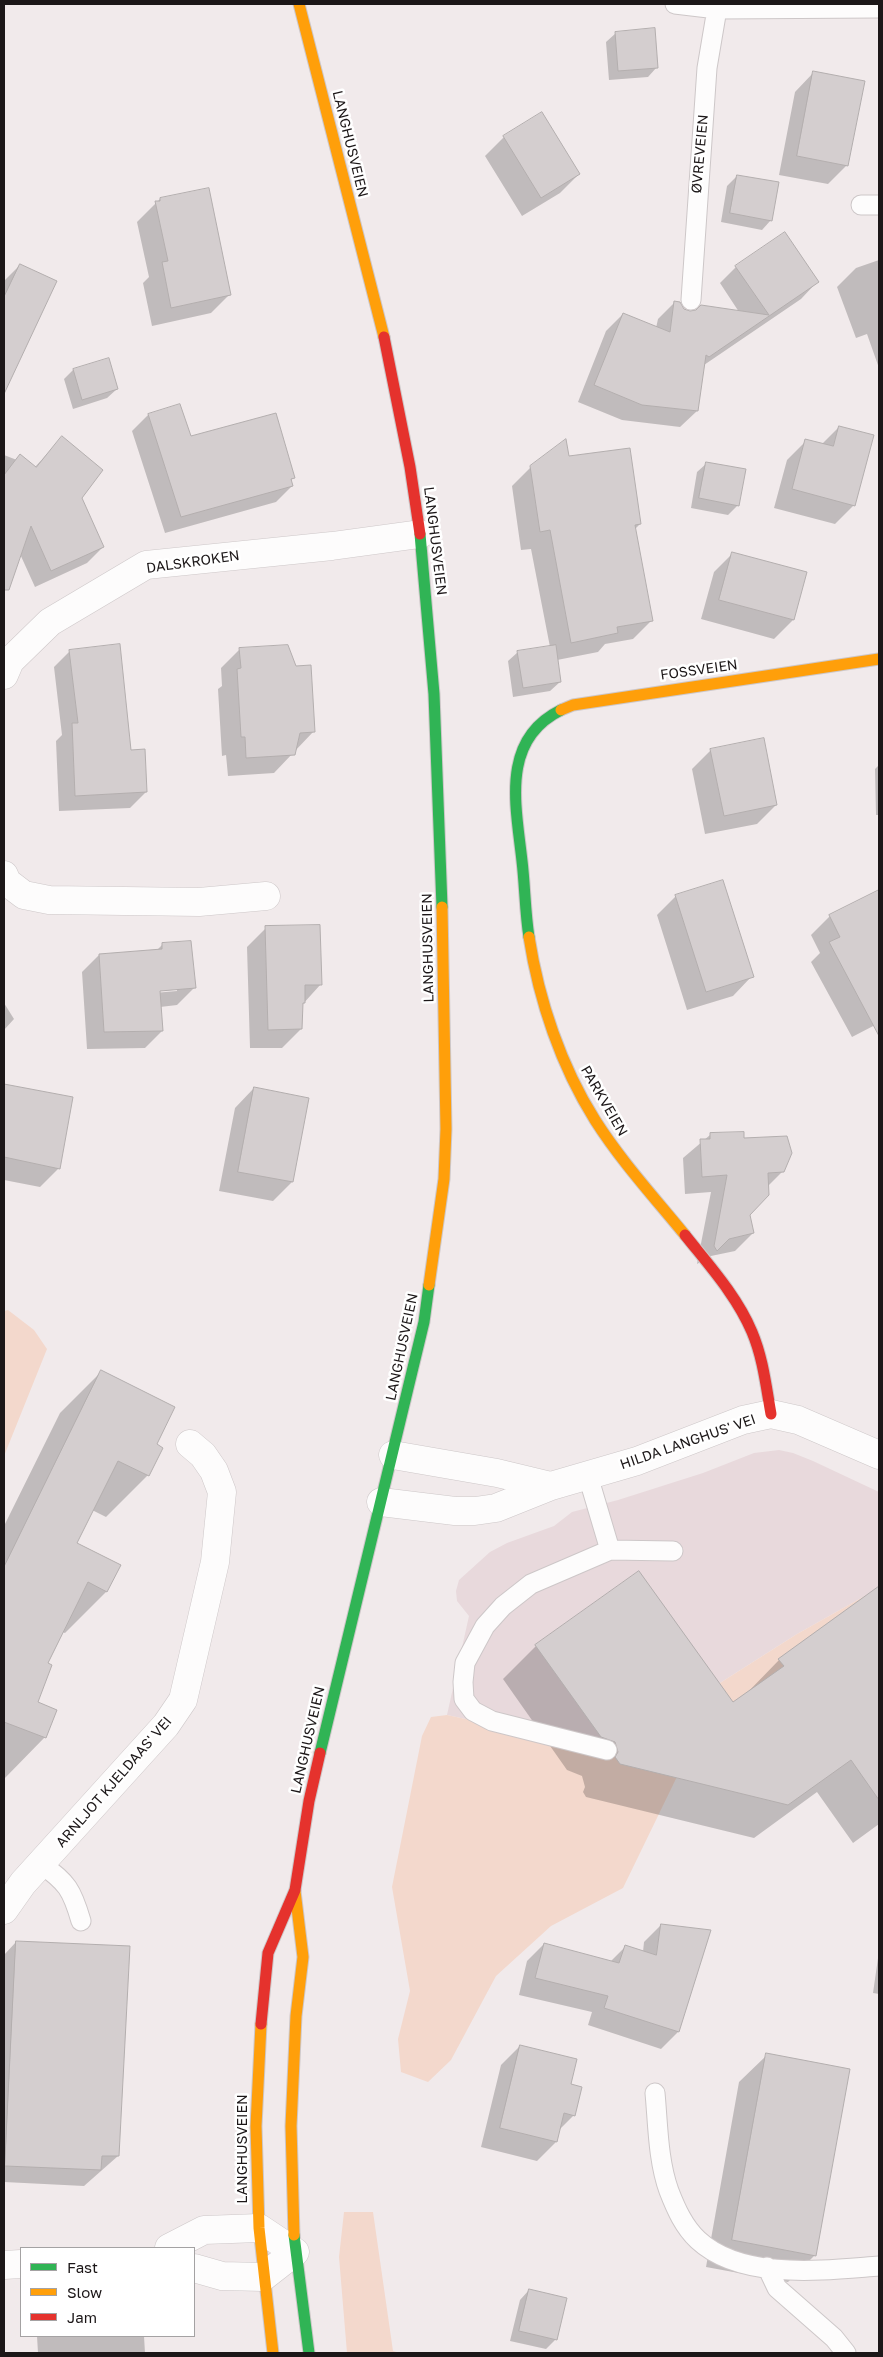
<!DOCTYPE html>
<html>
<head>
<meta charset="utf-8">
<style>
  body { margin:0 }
  #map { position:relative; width:883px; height:2357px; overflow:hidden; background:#f1eaeb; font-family:"Golos Text",sans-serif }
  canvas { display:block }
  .frame { position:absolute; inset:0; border:5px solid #1c1718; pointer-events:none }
  .legend { position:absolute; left:20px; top:2247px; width:175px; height:90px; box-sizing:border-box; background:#fff; border:1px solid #a4a2a3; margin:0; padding:6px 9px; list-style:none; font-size:15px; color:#1c1718 }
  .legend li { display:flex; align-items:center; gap:10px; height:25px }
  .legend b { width:25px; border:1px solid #a4a2a3 }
</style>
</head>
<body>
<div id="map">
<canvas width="883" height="2357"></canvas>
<div class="frame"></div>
<ul class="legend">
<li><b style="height:6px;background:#30b455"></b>Fast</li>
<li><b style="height:6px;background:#ff9f0a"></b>Slow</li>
<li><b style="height:6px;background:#e5322d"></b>Jam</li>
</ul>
</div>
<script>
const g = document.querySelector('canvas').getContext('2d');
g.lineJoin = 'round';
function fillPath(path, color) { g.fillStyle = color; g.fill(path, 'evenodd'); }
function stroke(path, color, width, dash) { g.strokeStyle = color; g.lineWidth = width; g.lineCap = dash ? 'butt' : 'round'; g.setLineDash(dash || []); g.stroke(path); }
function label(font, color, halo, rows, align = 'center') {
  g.font = font + ' "Golos Text",sans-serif'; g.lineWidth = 5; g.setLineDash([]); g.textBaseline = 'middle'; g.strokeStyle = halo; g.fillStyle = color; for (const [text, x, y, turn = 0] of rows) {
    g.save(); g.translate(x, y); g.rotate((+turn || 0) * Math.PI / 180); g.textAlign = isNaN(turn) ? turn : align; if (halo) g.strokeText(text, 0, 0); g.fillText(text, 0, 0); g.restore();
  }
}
fillPath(new Path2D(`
  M 779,1450 L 793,1453 L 813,1461 L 879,1492 L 879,1588 L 797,1634 L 635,1737 L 607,1745 L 582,1744 L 447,1715 L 469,1616 L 457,1601 L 456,1591 L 459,1580 L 490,1552 L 507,1543 L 554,1526 L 572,1512 L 618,1500 L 703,1473 L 754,1453 Z`), '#e8d9dc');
fillPath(new Path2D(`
  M 8,1310 L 34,1330 L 47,1349 L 4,1456 L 4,1311 Z
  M 879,1588 L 879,1734 L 813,1719 L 689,1752 L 623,1888 L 551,1926 L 496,1976 L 451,2060 L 428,2082 L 401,2072 L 398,2039 L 410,1991 L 392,1887 L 422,1736 L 431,1717 L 447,1715 L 582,1744 L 607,1745 L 635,1737 L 797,1634 Z
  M 344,2212 L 373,2212 L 393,2351 L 400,2353 L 347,2353 L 339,2257 Z`), '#f3d8cc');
fillPath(new Path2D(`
  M 616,33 L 657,67 L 648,77 L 609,80 L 606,42 Z
  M 814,72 L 847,165 L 828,184 L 779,175 L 795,92 Z
  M 504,137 L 579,174 L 560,193 L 522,216 L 485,156 Z
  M 737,176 L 771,220 L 762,230 L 721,222 L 727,186 Z
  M 160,199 L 230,294 L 211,313 L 152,326 L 143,283 L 149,277 L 137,222 Z
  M 879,260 L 879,368 L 867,334 L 856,338 L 837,287 L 856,268 Z
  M 20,265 L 7,384 L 4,387 L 4,281 Z
  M 736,267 L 817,282 L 801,299 L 704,365 L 697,411 L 680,427 L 622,420 L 578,402 L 606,331 L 623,314 L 656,328 L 658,319 L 674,303 L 690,312 L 739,312 L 720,283 Z
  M 73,370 L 117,389 L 107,398 L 73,409 L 64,379 Z
  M 148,415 L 190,438 L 293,478 L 290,481 L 292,486 L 276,502 L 165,533 L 132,431 Z
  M 839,427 L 854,505 L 835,524 L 774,508 L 787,460 L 806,441 L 821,445 Z
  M 62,438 L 80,498 L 103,547 L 87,563 L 35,587 L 20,554 L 4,569 L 4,455 L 35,467 Z
  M 568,458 L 640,524 L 635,529 L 652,620 L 633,639 L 605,644 L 598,652 L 557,660 L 560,682 L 550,691 L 513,697 L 508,661 L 518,652 L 550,647 L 531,549 L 521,550 L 512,486 L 531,467 Z
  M 707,463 L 738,505 L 728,515 L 691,508 L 697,472 Z
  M 733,553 L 793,620 L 774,639 L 701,619 L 714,572 Z
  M 240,649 L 314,731 L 274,773 L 228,776 L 226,755 L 222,756 L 218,689 L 222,686 L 221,668 Z
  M 70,651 L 130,751 L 146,792 L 130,808 L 59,811 L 56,741 L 62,735 L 54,667 Z
  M 711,750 L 776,805 L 757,824 L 705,834 L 692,769 Z
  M 879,765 L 879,815 L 876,815 L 875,769 Z
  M 879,891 L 879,1023 L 852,1037 L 811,962 L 820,953 L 811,935 L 830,916 Z
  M 676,896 L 752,976 L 733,996 L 687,1010 L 657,915 Z
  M 266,928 L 321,984 L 302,1005 L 301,1029 L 282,1048 L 250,1048 L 247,947 Z
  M 162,945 L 194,988 L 177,1005 L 160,1007 L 162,1031 L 145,1048 L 87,1049 L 82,972 L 99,955 L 156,951 ZM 177,988 L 177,991 L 154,993 L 154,990 Z
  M 4,1003 L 14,1019 L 4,1030 Z
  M 4,1086 L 72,1098 L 59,1168 L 40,1187 L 4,1180 Z
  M 254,1088 L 308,1099 L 292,1182 L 273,1201 L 219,1191 L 235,1108 Z
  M 710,1135 L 743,1139 L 783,1171 L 767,1187 L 749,1215 L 753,1233 L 735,1251 L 711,1256 L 697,1264 L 711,1192 L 685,1194 L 683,1158 Z
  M 101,1372 L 155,1445 L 148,1475 L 106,1517 L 92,1510 L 76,1544 L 119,1565 L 106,1592 L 65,1633 L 62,1632 L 46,1664 L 37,1702 L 45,1737 L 4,1779 L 4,1526 L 60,1413 Z
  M 879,1588 L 879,1824 L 853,1843 L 817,1792 L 754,1838 L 586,1797 L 583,1792 L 585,1787 L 582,1776 L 567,1770 L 503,1679 L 536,1646 L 733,1704 L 746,1694 L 779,1660 Z
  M 661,1925 L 710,1932 L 678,2032 L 661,2049 L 588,2025 L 592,2012 L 519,1995 L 527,1961 L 544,1944 L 610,1962 L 625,1947 L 643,1952 L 644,1942 Z
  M 16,1942 L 118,2156 L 84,2186 L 4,2182 L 4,1955 Z
  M 879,1951 L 879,1994 L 873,1993 Z
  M 520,2046 L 570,2085 L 574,2115 L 559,2130 L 556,2142 L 537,2161 L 481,2147 L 501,2065 Z
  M 767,2055 L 815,2255 L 788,2282 L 706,2267 L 739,2082 Z
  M 529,2290 L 565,2299 L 555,2340 L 546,2349 L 510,2341 L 520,2300 Z
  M 37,2336 L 144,2336 L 145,2353 L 38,2353 Z`), '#0003');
const building = new Path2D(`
  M 655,28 L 658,68 L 618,71 L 615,32 Z
  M 813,71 L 865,81 L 848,166 L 797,156 Z
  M 542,112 L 580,174 L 541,198 L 503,136 Z
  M 737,175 L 779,182 L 772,221 L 730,213 Z
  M 209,188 L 231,295 L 171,308 L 162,262 L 168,261 L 155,201 L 160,201 L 160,198 Z
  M 785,232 L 819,282 L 709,357 L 706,355 L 698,411 L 642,405 L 594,385 L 623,313 L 670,332 L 674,301 L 680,302 L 684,309 L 690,311 L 696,310 L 701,305 L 769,315 L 735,266 Z
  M 20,264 L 57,281 L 4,394 L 4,297 Z
  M 109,358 L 118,389 L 82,400 L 73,369 Z
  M 180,404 L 191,436 L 276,413 L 295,478 L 291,479 L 293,486 L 181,517 L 148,414 Z
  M 839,426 L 874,435 L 855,506 L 792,489 L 805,439 L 833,446 Z
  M 62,436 L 103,470 L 82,498 L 104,547 L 51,571 L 31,526 L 9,590 L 4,590 L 4,475 L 20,454 L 36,467 Z
  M 566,439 L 569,456 L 630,448 L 641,524 L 635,525 L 653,621 L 617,627 L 618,633 L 571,643 L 550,530 L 540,532 L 530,466 Z
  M 706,462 L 746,469 L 739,506 L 699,498 Z
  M 732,552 L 807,572 L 794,620 L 719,600 Z
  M 120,644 L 131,750 L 145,749 L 147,792 L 75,796 L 72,723 L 78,723 L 69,650 Z
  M 288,645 L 296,666 L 311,665 L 315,732 L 300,733 L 295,755 L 246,758 L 245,737 L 241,737 L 237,669 L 241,668 L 239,648 Z
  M 556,645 L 561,682 L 523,688 L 517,651 Z
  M 764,738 L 777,805 L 724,816 L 710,749 Z
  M 723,880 L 754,977 L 706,992 L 675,895 Z
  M 879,890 L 879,1036 L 829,942 L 840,937 L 829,915 Z
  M 320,925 L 322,985 L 305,985 L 305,1003 L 303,1003 L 302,1029 L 268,1030 L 265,926 Z
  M 191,941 L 196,988 L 160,991 L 163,1031 L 104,1032 L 99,954 L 162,949 L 162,943 Z
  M 4,1084 L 73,1097 L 60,1169 L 4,1157 Z
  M 254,1087 L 309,1098 L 293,1182 L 238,1172 Z
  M 744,1132 L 744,1138 L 787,1136 L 792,1153 L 784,1172 L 768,1173 L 769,1195 L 750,1215 L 754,1233 L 729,1239 L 717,1251 L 714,1246 L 727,1175 L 702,1177 L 700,1139 L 710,1139 L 710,1133 Z
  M 101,1370 L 175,1407 L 157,1444 L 163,1448 L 149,1476 L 118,1461 L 77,1543 L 121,1565 L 107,1592 L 88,1582 L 48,1663 L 52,1665 L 38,1702 L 57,1710 L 46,1738 L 4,1722 L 4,1567 Z
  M 639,1571 L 733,1702 L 784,1666 L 778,1659 L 879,1586 L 879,1800 L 851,1760 L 788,1805 L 620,1764 L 615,1757 L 618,1752 L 615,1742 L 601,1737 L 535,1645 Z
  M 661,1924 L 711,1930 L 679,2032 L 604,2008 L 608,1996 L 535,1978 L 544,1943 L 619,1963 L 625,1945 L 656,1955 Z
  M 16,1941 L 130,1946 L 119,2156 L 102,2156 L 101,2170 L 5,2166 Z
  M 520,2045 L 577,2059 L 571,2084 L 582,2087 L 575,2116 L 564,2113 L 557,2142 L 500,2128 Z
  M 766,2053 L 850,2069 L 816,2256 L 732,2240 Z
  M 529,2289 L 567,2298 L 557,2340 L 519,2331 Z`);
fillPath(building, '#d4cecf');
stroke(building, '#b3aeae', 1);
const lane = new Path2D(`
  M 675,4 L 717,9 L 879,8
  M 861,205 L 879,205
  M 691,300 L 707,68 L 717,9
  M 588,1476 L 610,1550
  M 607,1750 L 492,1721 L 473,1711 L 464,1699 L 463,1682 L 465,1663 L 485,1626 L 503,1606 L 531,1584 L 610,1550 L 673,1551
  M 41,1864 C 67,1882 72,1890 81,1921
  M 655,2093 C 658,2125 658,2161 669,2191 C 676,2209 684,2227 698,2240 C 742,2281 825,2270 879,2266
  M 767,2267 L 777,2288 L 834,2338 L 846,2353`);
const street = new Path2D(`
  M 4,675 L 10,661 L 50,622 L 146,565 L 332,546 L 420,534
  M 4,875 L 7,882 L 24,895 L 49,900 L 199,902 L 266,896
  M 393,1455 L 497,1473 L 551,1486
  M 381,1502 L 455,1511 L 475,1511 L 496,1508 L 551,1486 L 637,1461 L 743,1420 L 771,1414 L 798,1420 L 879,1455
  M 4,1910 L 23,1883 L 166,1725 L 183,1700 L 215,1562 L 222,1492 L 214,1471 L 203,1455 L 190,1444
  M 169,2248 L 204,2230 L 259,2228 L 295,2252 L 263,2277 L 222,2276 L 194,2268
  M 4,2265 L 21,2264`);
const fast = new Path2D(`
  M 420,534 L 434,694 L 442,907
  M 529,937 C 525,912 525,886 522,861 C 516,806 500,740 561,710
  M 320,1753 L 424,1322 L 429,1285
  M 294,2235 L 309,2353`);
const slow = new Path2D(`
  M 299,4 L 384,337
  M 561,710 L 573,705 L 879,659
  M 529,937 C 539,1001 561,1066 595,1120 C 621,1161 654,1197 685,1235
  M 429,1285 L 444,1179 L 446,1129 L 442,907
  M 261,2024 L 256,2126 L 259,2228 L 273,2353
  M 294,2235 L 291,2126 L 296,2016 L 303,1957 L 295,1891`);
const jam = new Path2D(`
  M 384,337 L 410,467 L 420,534
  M 685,1235 C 708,1264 737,1296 752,1332 C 763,1358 766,1386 771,1414
  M 261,2024 L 268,1953 L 295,1890 L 309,1801 L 320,1753`);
stroke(lane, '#cdc7c8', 21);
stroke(street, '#cdc7c8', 29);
stroke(fast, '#cdc7c8', 13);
stroke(slow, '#cdc7c8', 13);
stroke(jam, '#cdc7c8', 13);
stroke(lane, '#fdfcfc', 19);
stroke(street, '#fdfcfc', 28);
stroke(fast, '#30b455', 11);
stroke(slow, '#ff9f0a', 11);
stroke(jam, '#e5322d', 11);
label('14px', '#1c1718', '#fff', [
  ["LANGHUSVEIEN",350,144,76],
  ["ØVREVEIEN",700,154,-85],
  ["LANGHUSVEIEN",435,541,83],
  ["DALSKROKEN",193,562,-8],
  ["FOSSVEIEN",699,670,-8],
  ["LANGHUSVEIEN",428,948,-91],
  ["PARKVEIEN",604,1101,60],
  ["LANGHUSVEIEN",402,1347,-78],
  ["HILDA LANGHUS' VEI",688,1442,-19],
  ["LANGHUSVEIEN",308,1740,-77],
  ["ARNLJOT KJELDAAS' VEI",114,1782,-49],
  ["LANGHUSVEIEN",243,2149,-90]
]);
</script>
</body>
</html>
